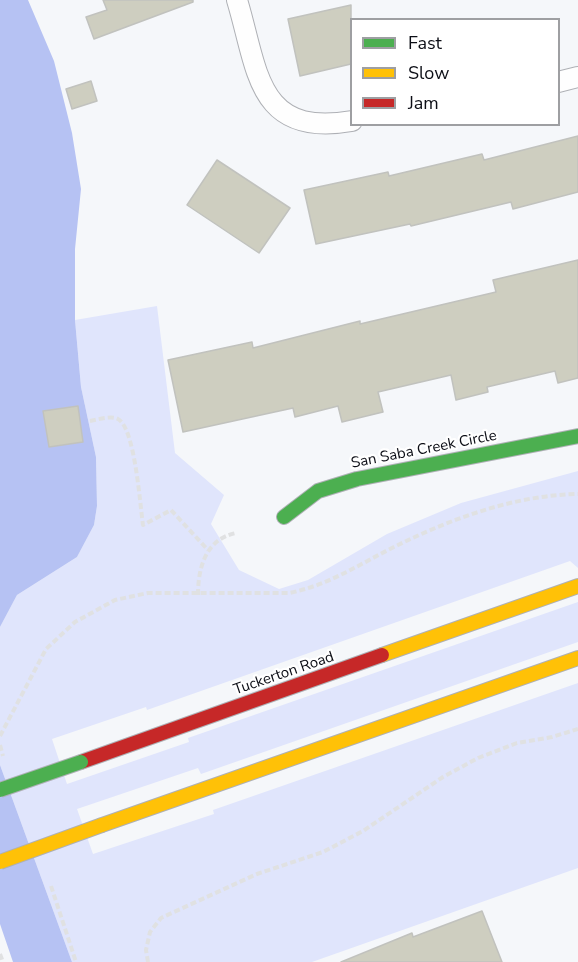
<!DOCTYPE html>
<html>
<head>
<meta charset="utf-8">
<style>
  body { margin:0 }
  #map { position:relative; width:578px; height:962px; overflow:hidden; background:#f5f7fa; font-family:"Nunito Sans",sans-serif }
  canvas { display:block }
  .legend { position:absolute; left:350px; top:18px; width:210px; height:108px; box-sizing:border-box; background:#fff; border:2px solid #9e9fa2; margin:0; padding:8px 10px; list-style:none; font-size:18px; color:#0c0e16 }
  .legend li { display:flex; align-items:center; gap:12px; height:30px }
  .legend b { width:30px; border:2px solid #9e9fa2 }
</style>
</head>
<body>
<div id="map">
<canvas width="578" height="962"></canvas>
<ul class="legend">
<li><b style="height:8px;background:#4caf50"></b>Fast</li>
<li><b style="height:8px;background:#ffc107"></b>Slow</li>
<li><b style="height:8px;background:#c62828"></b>Jam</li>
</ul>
</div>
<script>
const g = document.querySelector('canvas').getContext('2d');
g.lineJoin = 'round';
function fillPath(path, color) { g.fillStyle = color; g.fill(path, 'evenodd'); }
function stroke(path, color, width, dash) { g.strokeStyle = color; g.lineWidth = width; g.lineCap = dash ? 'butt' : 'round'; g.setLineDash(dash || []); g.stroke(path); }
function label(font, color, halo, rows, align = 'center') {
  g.font = font + ' "Nunito Sans",sans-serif'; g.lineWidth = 4.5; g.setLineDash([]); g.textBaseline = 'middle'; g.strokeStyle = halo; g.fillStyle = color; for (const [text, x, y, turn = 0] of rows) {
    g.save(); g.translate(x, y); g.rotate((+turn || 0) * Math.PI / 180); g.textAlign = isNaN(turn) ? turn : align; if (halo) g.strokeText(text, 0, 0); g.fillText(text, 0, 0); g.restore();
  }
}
fillPath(new Path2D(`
  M 157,306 L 175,453 L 224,495 L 211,524 L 239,570 L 279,589 L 308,580 L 387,534 L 461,503 L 578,471 L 578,568 L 570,561 L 147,710 L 146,707 L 52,739 L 67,784 L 189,742 L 188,738 L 578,602 L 578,642 L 201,774 L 198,768 L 77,809 L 93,854 L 214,814 L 213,810 L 578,683 L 578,868 L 312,962 L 72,962 L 0,765 L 0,627 L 17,595 L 77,557 L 94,525 L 97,506 L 96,457 L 81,387 L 75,320 Z`), '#e0e5fc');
fillPath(new Path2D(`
  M 0,0 L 28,0 L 54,61 L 72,133 L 81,189 L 75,249 L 75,320 L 81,387 L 96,457 L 97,506 L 94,525 L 77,557 L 17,595 L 0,627 Z
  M 0,765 L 72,962 L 13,962 L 0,924 Z`), '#b6c2f3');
const building = new Path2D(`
  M 103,0 L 193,0 L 193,2 L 94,39 L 86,17 L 107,10 Z
  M 351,5 L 351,64 L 300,76 L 288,19 Z
  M 91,81 L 97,101 L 72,109 L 66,89 Z
  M 578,136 L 578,192 L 513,209 L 511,202 L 411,226 L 410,224 L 316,244 L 304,190 L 388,172 L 389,176 L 482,154 L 484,160 Z
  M 217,160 L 290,208 L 259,253 L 187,205 Z
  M 578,260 L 578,378 L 558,383 L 555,371 L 487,387 L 488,392 L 456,400 L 451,375 L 378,392 L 383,412 L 342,422 L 338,406 L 295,417 L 293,408 L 183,432 L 168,360 L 252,342 L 253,348 L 360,321 L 360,324 L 496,292 L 493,280 Z
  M 78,406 L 83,442 L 49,447 L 43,411 Z
  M 482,911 L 502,962 L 341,962 L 412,933 L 413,937 Z`);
fillPath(building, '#cecec0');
stroke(building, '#c1c2be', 1.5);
const street = new Path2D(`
  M 237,0 C 258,69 256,138 352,121
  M 558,82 L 578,77`);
const fast = new Path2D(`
  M 284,517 L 318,491 L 357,479 L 578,436`);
const slow = new Path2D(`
  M 382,655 L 578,586
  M 102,825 L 578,658`);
const jam = new Path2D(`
  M 81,762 L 382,655`);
stroke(street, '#aeb0b5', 22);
stroke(fast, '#aeb0b5', 16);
stroke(slow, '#aeb0b5', 16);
stroke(jam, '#aeb0b5', 16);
stroke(new Path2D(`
  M 90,421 C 97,420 111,415 118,419 C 135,428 140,505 143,525 L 171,510 L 208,550
  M 198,595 C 198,567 206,539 236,533
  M 0,736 L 46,649 L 75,622 L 115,600 L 148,593 L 289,593 C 330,585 361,563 398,545 C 453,518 516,495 578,494
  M 0,745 L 3,756
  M 51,886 L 76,962
  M 0,954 L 3,962
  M 148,962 L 146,950 L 150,932 L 161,918 L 257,874 L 323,852 L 363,831 L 443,777 L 478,758 L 517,743 L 552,737 L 578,729`), '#e0e1e2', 4, [6, 3]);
stroke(street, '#fefefe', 20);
stroke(fast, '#4caf50', 14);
stroke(slow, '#ffc107', 14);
stroke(jam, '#c62828', 14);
const fastBridge = new Path2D(`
  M 0,790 L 81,762`);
const slowBridge = new Path2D(`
  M 0,862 L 102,825`);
stroke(fastBridge, '#aeb0b5', 16, []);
stroke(slowBridge, '#aeb0b5', 16, []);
stroke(fastBridge, '#4caf50', 14);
stroke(slowBridge, '#ffc107', 14);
label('15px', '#0c0e16', '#fff', [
  ["San Saba Creek Circle",424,450,-11],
  ["Tuckerton Road",284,674,-19]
]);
</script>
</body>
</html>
